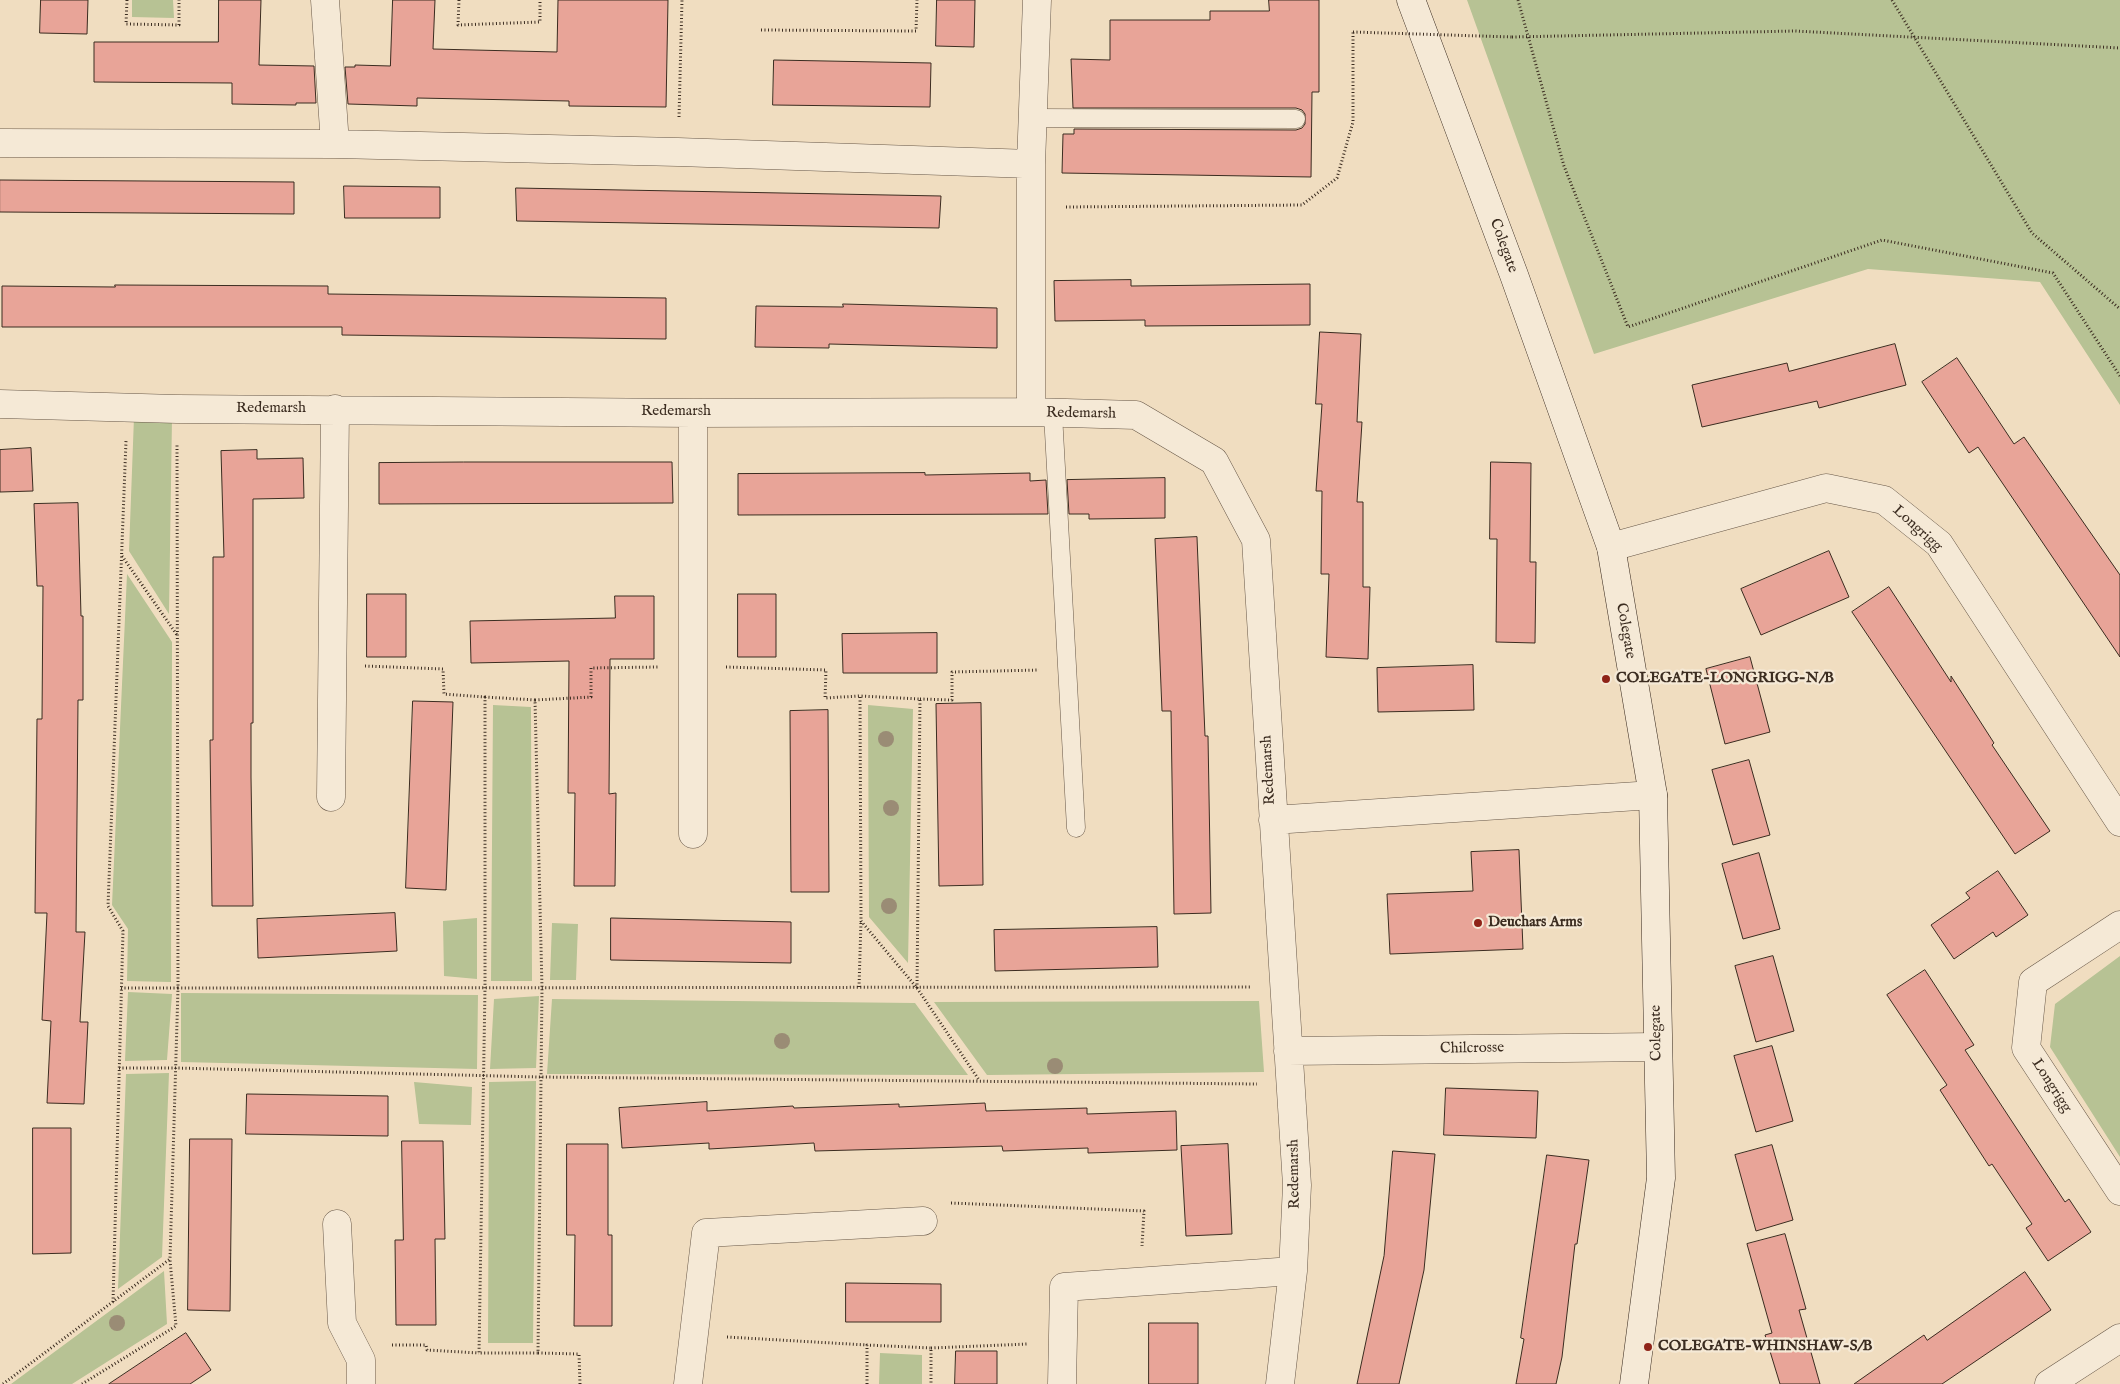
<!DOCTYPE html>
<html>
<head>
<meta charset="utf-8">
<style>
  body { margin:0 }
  canvas { display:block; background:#f0ddc0 }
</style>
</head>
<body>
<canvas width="2120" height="1384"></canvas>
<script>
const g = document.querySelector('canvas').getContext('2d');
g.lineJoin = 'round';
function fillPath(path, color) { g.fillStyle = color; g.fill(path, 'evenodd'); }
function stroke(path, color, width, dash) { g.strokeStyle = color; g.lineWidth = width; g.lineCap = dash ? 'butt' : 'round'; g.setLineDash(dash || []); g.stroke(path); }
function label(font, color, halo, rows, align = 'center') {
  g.font = font + ' "IM FELL English",serif'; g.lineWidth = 4.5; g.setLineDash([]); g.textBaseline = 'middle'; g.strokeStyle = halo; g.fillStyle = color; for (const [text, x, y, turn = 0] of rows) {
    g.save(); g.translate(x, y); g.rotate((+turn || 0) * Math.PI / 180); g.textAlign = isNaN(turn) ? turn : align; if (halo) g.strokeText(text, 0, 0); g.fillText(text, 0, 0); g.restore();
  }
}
fillPath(new Path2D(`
  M 132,0 L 173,0 L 174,18 L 132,17 Z
  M 1467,0 L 2120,0 L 2120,405 L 2040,282 L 1868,269 L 1594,354 Z
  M 134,417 L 172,418 L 169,614 L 129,551 Z
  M 127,574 L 172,642 L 171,982 L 127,981 L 128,929 L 112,905 Z
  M 493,705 L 531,707 L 532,981 L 491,981 Z
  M 868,705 L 913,709 L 908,963 L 869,917 Z
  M 477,918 L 477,979 L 444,976 L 443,921 Z
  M 552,923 L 578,924 L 576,980 L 550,980 Z
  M 2120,956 L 2120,1157 L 2050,1047 L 2055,1004 Z
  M 128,992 L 172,994 L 167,1060 L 125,1061 Z
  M 181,993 L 478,995 L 477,1069 L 181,1062 Z
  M 539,996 L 536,1068 L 490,1069 L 494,999 Z
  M 552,999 L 915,1003 L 968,1075 L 547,1074 Z
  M 1259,1001 L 1264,1072 L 987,1075 L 934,1002 Z
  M 169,1073 L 162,1257 L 118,1289 L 126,1074 Z
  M 536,1081 L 533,1343 L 488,1343 L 489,1082 Z
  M 414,1082 L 472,1087 L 471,1125 L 419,1124 Z
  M 164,1271 L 167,1324 L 72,1384 L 11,1384 Z
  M 880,1353 L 922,1355 L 922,1384 L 879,1384 Z`), '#b7c294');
const building = new Path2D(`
  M 41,0 L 88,0 L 87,34 L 40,33 Z
  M 219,0 L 261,0 L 259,65 L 314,66 L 316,103 L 296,103 L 296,105 L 232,104 L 232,83 L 94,82 L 94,42 L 218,42 Z
  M 393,0 L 435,0 L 433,49 L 557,52 L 558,0 L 668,0 L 666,107 L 569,106 L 569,101 L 417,98 L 417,106 L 348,104 L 345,67 L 355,67 L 355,65 L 390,66 Z
  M 937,0 L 975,0 L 974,47 L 936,46 Z
  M 1269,0 L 1319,0 L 1319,92 L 1312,92 L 1311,177 L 1062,173 L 1063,134 L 1074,134 L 1074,129 L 1296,130 L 1302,128 L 1305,124 L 1305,114 L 1302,110 L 1296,108 L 1073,108 L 1071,59 L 1110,60 L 1110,20 L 1210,20 L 1210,11 L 1269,11 Z
  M 774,60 L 931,63 L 930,107 L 773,105 Z
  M 0,180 L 294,182 L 294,214 L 0,212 Z
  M 344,186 L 440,187 L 440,218 L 345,218 Z
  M 516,188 L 941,196 L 939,228 L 517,221 Z
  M 1131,280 L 1131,286 L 1310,284 L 1310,325 L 1145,326 L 1145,320 L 1055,321 L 1054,281 Z
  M 115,285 L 328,286 L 328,294 L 666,298 L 666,339 L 342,335 L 342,327 L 2,327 L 2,286 L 115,287 Z
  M 843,304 L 997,308 L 997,348 L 829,344 L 829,348 L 755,347 L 756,306 L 843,307 Z
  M 1320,332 L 1361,334 L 1357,422 L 1362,422 L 1357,502 L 1363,502 L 1363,587 L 1370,587 L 1368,659 L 1326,657 L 1329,574 L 1321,574 L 1322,491 L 1316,491 L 1322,404 L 1316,404 Z
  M 1895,344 L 1906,385 L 1819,408 L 1817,401 L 1702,427 L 1692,385 L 1787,363 L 1789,371 Z
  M 1957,358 L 2014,444 L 2024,437 L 2120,575 L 2120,657 L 1978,447 L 1969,453 L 1922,382 Z
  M 31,448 L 33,491 L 0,492 L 0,450 Z
  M 257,450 L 257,459 L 303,458 L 304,498 L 253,499 L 253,723 L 251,723 L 251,777 L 253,906 L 212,906 L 210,740 L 213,740 L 213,557 L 224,557 L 221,451 Z
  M 464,462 L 672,462 L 673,503 L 379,504 L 379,463 Z
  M 1491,462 L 1531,463 L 1530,562 L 1536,562 L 1535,643 L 1496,642 L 1497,539 L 1490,539 Z
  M 925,473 L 925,475 L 1030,473 L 1030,481 L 1046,480 L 1048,514 L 738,515 L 738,474 Z
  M 1165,478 L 1165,518 L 1089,519 L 1089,514 L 1069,514 L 1067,480 Z
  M 78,503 L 81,616 L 83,616 L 83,700 L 78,700 L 76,932 L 85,932 L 80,1022 L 88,1022 L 84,1104 L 47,1103 L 51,1021 L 42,1020 L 47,913 L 35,913 L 37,719 L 42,719 L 43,586 L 37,586 L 34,504 Z
  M 1197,537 L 1205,736 L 1208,736 L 1211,913 L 1174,914 L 1171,711 L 1162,711 L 1155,539 Z
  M 1829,551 L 1849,597 L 1761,635 L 1741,589 Z
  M 1889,587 L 1951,682 L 1951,676 L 1994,743 L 1992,745 L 2050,831 L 2015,854 L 1852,612 Z
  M 367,594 L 406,594 L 406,657 L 367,657 Z
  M 738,594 L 776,594 L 776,657 L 738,657 Z
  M 615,596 L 654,596 L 654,659 L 610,659 L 609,794 L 616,793 L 615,886 L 574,886 L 575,793 L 568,793 L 569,661 L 471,663 L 470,621 L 615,618 Z
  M 937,633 L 937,673 L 843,673 L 842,634 Z
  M 1750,657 L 1770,732 L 1725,744 L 1706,669 Z
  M 1473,665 L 1474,710 L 1378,712 L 1377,668 Z
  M 413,701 L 453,702 L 446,890 L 406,888 Z
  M 981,703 L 983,885 L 939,886 L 936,704 Z
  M 828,710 L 829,892 L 791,892 L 790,711 Z
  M 1749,760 L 1770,835 L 1733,845 L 1712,770 Z
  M 1519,850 L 1523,949 L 1390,954 L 1387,894 L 1473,891 L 1471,852 Z
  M 1759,853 L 1780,929 L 1743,939 L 1722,864 Z
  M 1998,871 L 2028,915 L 1996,937 L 1993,932 L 1954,959 L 1931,925 L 1970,898 L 1966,893 Z
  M 395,913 L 397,951 L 258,958 L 257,919 Z
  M 611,918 L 791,922 L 791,963 L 611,960 Z
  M 1157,927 L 1158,967 L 995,971 L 994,930 Z
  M 1773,956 L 1794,1031 L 1756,1042 L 1735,966 Z
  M 1925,970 L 1974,1045 L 1965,1050 L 2065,1202 L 2069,1199 L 2091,1232 L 2048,1261 L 2026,1228 L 2032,1224 L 1992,1164 L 1989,1166 L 1940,1090 L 1947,1085 L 1887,995 Z
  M 1772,1046 L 1793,1121 L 1756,1132 L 1734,1056 Z
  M 1446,1088 L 1538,1091 L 1536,1138 L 1444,1135 Z
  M 247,1094 L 388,1096 L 388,1136 L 246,1134 Z
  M 707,1102 L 707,1111 L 793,1106 L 794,1108 L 899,1104 L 899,1107 L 985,1103 L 986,1111 L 1087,1108 L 1087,1114 L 1176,1111 L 1177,1150 L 1088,1153 L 1088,1148 L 1003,1151 L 1002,1146 L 815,1151 L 814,1143 L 709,1149 L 709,1143 L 622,1148 L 619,1108 Z
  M 33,1128 L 71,1128 L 71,1253 L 33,1254 Z
  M 190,1139 L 232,1139 L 230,1311 L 188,1310 Z
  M 402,1141 L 443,1141 L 445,1239 L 435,1239 L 436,1325 L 396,1325 L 395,1240 L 403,1240 Z
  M 567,1144 L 608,1144 L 608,1235 L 612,1235 L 612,1326 L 574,1326 L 575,1235 L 567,1235 Z
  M 1228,1144 L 1232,1234 L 1186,1236 L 1181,1146 Z
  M 1772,1145 L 1793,1220 L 1756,1231 L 1735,1155 Z
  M 1393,1151 L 1435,1154 L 1424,1270 L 1399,1384 L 1357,1384 L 1384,1256 Z
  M 1547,1155 L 1589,1160 L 1577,1244 L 1575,1244 L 1562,1357 L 1556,1384 L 1516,1384 L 1524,1339 L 1521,1338 Z
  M 1785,1234 L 1806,1309 L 1799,1310 L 1820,1384 L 1780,1384 L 1765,1335 L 1772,1333 L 1747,1244 Z
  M 2025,1272 L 2051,1310 L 1942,1384 L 1854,1384 L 1924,1335 L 1927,1340 Z
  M 846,1283 L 941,1284 L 941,1322 L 846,1322 Z
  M 1149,1323 L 1198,1323 L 1198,1384 L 1149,1384 Z
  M 186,1333 L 211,1370 L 190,1384 L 109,1384 Z
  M 956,1351 L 997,1351 L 997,1384 L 955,1384 Z`);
fillPath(building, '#e8a498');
stroke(building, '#3b2c20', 1);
const lane = new Path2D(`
  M 1033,118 L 1296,119
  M 1053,414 L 1076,828`);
const street = new Path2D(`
  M 325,0 L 335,144
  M 0,143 L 335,144 L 678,152 L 1031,164
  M 0,404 L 177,409 L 693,413 L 1031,412 L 1136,415 L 1214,461 L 1256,540 L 1297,1185 L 1293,1271 L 1280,1384
  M 1031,412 L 1031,164 L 1037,0
  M 1611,547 L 1826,488 L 1884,500 L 1939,544 L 2120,822
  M 331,797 L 335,409
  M 1273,820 L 1653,795
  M 693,834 L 693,413
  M 2120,925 L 2033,982 L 2026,1048 L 2120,1191
  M 1288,1051 L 1657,1047
  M 337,1224 L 342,1323 L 361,1360 L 361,1384
  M 688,1384 L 706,1233 L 923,1221
  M 1062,1384 L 1064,1287 L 1293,1271
  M 2049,1384 L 2120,1338`);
const secondary = new Path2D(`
  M 1411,0 L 1514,275 L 1611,547 L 1653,795 L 1661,1178 L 1634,1384`);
stroke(lane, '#685848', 19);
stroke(street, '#685848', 29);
stroke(secondary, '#3b2c20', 29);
stroke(new Path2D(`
  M 127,0 L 126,24 L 179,25 L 179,0
  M 459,0 L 458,25 L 540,22 L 540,0
  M 1518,0 L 1564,166 L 1628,327 L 1882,240 L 2053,273 L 2120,376
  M 1892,0 L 2032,233 L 2120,309
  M 761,30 L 916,31 L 917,0
  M 1512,37 L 1795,31 L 2120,48
  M 679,117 L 682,0
  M 1066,207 L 1302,205 L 1337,178 L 1353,122 L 1353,32
  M 122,556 L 177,635
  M 365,666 L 443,669 L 444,694 L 485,697
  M 726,667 L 826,670 L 825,698 L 860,696
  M 485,697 L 535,700 L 542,988 L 538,1353 L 479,1353 L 485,988 Z
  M 920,699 L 952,700 L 952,672 L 1039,670
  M 535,700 L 591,697 L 591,668 L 658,667
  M 859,987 L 861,921
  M 121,988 L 178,988 L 177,443
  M 917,988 L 920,699 L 860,696 L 861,921 L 917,988 L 979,1080
  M 119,1068 L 175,1068 L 540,1077 L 1257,1084
  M 951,1203 L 1144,1211 L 1142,1246
  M 113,1302 L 123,931 L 108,906 L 126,441
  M 727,1337 L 867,1345
  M 392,1345 L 426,1345 L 427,1350 L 479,1353
  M 931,1348 L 1028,1344
  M 538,1353 L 579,1354 L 580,1384
  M 3,1384 L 170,1259 L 178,988 L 1251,987
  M 82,1384 L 176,1326 L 170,1260
  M 867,1384 L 867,1345 L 931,1348 L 931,1384`), '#3b2c20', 3, [1, 2.5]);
stroke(lane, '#f5e9d6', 18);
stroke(street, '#f5e9d6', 28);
stroke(secondary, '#f5e9d6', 28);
stroke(new Path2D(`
  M 1353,32 L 1512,37`), '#3b2c20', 3, [1, 2.5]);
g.fillStyle = '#9a8c75';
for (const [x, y] of [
  [886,739],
  [891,808],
  [889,906],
  [782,1041],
  [1055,1066],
  [117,1323]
]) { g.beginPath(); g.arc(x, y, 8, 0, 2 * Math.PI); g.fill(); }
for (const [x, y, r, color] of [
  [1606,679,5,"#8f2418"],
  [1478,923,5,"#8f2418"],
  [1648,1347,5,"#8f2418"]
]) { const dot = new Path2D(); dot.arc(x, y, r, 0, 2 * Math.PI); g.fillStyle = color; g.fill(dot); stroke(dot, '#f5e9d6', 2); }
label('15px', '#3b2c20', '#f5e9d6', [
  ["Colegate",1503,246,70],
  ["Redemarsh",271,409],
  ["Redemarsh",676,412],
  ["Redemarsh",1081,414,1],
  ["Longrigg",1917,529,42],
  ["Colegate",1625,631,80],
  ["Redemarsh",1269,770,-93],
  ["Colegate",1657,1033,-91],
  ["Chilcrosse",1472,1049,-1],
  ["Longrigg",2051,1086,57],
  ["Redemarsh",1295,1174,-91]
]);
label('bold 15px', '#3b2c20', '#f5e9d6', [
  ["COLEGATE-LONGRIGG-N/B",1616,679],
  ["Deuchars Arms",1488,923],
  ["COLEGATE-WHINSHAW-S/B",1658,1347]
], 'left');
</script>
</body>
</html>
